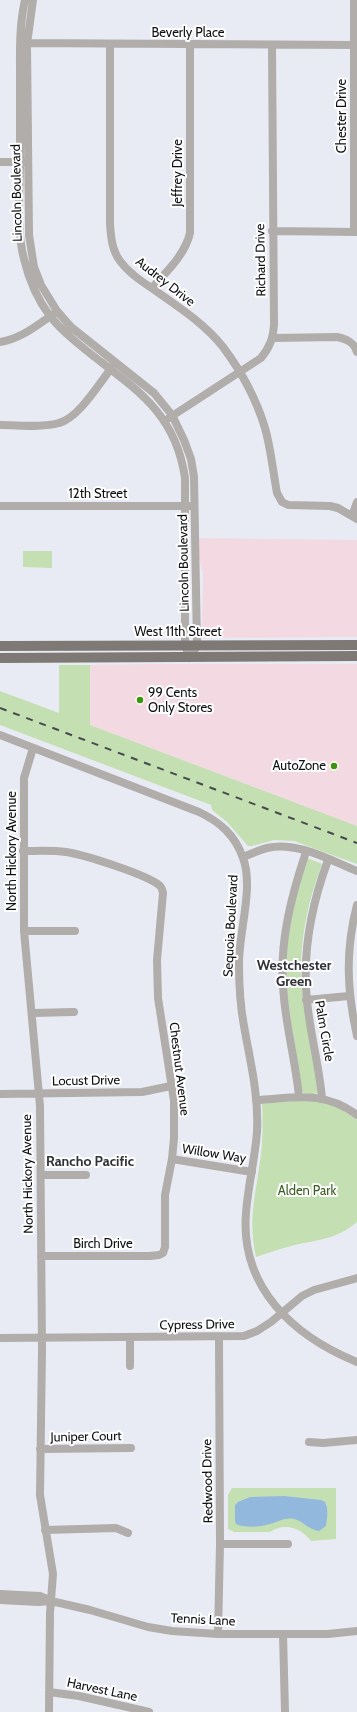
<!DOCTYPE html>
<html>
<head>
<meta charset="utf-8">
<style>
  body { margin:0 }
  canvas { display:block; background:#e8ebf3 }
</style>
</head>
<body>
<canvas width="357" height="1712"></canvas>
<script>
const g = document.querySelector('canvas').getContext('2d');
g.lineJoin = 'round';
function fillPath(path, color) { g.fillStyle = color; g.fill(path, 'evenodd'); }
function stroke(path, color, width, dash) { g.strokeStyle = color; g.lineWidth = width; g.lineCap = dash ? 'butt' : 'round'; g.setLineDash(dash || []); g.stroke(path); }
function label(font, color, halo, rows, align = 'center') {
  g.font = font + ' Cabin,sans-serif'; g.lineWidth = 4; g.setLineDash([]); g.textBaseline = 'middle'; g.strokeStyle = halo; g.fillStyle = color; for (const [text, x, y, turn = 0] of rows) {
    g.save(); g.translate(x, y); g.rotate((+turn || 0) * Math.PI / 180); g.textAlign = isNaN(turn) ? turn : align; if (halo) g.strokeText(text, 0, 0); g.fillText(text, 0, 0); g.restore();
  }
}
fillPath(new Path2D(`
  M 193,538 L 357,540 L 357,637 L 202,638 L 203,572 Z
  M 152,664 L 357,664 L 357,826 L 90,725 L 90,665 Z`), '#f3dae2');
fillPath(new Path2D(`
  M 23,551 L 52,551 L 52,568 L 23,567 Z
  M 59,665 L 90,665 L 90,725 L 357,826 L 357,864 L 294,841 L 274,840 L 252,846 L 248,846 L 227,822 L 212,810 L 211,805 L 0,725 L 0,691 L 59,713 Z
  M 307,858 L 322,864 C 307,904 298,947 302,990 C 306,1024 314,1058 318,1092 L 315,1094 L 304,1094 L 302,1091 C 298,1054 288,1017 286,979 C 283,937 296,898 307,858 Z
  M 312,1100 L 335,1105 L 357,1120 L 357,1222 C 334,1241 318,1239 291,1246 C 279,1249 268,1253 256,1257 C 248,1220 255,1197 260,1162 C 263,1142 263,1122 262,1103 Z
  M 232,1488 L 336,1488 L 336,1539 L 311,1541 C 301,1528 285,1522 270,1532 L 234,1532 L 228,1529 L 228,1495 Z`), '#c4e0b3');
fillPath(new Path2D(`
  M 284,1496 L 321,1500 L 325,1502 C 329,1510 327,1518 326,1526 L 319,1531 C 309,1530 303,1521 294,1519 C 286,1517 278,1522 270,1524 C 261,1527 244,1528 236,1524 L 235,1521 L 235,1505 L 238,1502 L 250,1497 Z`), '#93b8de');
stroke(new Path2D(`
  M 25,0 C 19,26 20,52 20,78 C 20,106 20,134 20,163 C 20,194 16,228 24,259 C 29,280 37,299 50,316 C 62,331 77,343 92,355 C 139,391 176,415 185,478 L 185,645 L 187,651
  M 33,0 L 27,44 L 29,235 L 34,267 L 41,285 L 57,311 L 71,327 L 154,393 L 172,415 L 184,440 L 191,459 L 194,477 L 197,646 L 189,658
  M 354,0 L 354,232
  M 24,43 L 357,45
  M 110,45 L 110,224 C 111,238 112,250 120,261 C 129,273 141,281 153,289 C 177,306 204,323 223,347 C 241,371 256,398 265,428 C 271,449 273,472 277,493 L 282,502 L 288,505 L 330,506 L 338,508 L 357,519
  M 0,162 L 25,162
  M 272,231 L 357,232
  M 152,288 C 166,272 185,255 190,233 L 190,45
  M 273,338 L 337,337 C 346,339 354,342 357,352
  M 0,342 C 21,339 37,325 55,313
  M 169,418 L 261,358 C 270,347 273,338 274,325 L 272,45
  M 0,425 C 19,425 41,428 59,423 C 79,418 100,382 113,366
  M 0,506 L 190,506
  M 352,516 L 357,502
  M 0,735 L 199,812 C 220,822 235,835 243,858 C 254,887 239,931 239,963 C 239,984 240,1005 244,1026 C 250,1061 259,1095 257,1132 C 255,1159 248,1185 246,1213 C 240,1287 293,1336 357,1362
  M 33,748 L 24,778 L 24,931 L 40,1106 L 42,1349 L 40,1495 L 53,1574 L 50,1613 L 49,1712
  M 23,851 C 37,851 52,850 66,852 C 85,855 145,874 159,885 C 162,887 162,889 163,893 L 157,960 L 158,998 L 174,1101 L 174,1138 L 172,1159 L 165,1195 L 165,1247 L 163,1253 L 159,1255 L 150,1256 L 41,1256
  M 243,857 C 251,854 259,850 267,848 C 297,841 330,860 357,871
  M 357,905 C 345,951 347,991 357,1036
  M 24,931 L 75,931
  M 306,1000 L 349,996
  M 33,1013 L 74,1012
  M 0,1094 L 142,1092 L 171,1086
  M 299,1097 C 296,1064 287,1031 284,998 C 278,947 290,900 306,852
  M 322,1098 C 319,1065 310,1033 307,1001 C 302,952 311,906 328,860
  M 256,1100 C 295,1098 324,1090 357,1115
  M 172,1159 L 252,1172
  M 41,1175 L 86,1175
  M 0,1338 L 244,1336 L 257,1331 L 271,1322 L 302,1296 L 314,1290 L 357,1278
  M 130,1366 L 130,1338
  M 309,1442 L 323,1443 L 357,1440
  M 40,1449 L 131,1448
  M 45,1530 L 116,1528 L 128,1533
  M 220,1544 L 288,1544
  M 0,1594 L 40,1596 L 51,1601 L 90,1610 L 148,1627 L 172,1631 L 218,1634 L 328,1634 L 357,1631
  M 0,1600 L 39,1602 L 50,1601
  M 218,1634 L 220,1544 L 219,1337
  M 283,1634 L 285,1712
  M 49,1692 L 79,1696 L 149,1712`), '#b0adab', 8);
stroke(new Path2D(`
  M 0,646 L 357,645
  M 0,658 L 357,656`), '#7f7975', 10);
stroke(new Path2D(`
  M 0,708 L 357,843`), '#48494d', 2, [7, 7]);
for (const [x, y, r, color] of [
  [140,700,4,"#3c950a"],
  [334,766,4,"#3c950a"]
]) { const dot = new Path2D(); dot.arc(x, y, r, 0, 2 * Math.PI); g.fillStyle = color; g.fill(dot); stroke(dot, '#fff', 1.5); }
label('13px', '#101114', '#fff', [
  ["Beverly Place",188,33],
  ["Chester Drive",342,116,-90],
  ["Jeffrey Drive",178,173,-90],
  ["Lincoln Boulevard",17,193,-91],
  ["Richard Drive",261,260,-91],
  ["Audrey Drive",165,282,38],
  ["12th Street",98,494],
  ["Lincoln Boulevard",184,563,-91],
  ["West 11th Street",178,632],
  ["North Hickory Avenue",12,851,-90],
  ["Sequoia Boulevard",231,926,-87],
  ["Palm Circle",324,1031,80],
  ["Chestnut Avenue",179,1069,83],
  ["Locust Drive",86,1081,-1],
  ["Willow Way",214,1154,9],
  ["North Hickory Avenue",28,1174,-91],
  ["Birch Drive",103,1244],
  ["Cypress Drive",197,1325,-1],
  ["Juniper Court",86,1437,-1],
  ["Redwood Drive",208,1481,-91],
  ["Tennis Lane",203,1620,3],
  ["Harvest Lane",102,1690,12]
]);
label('13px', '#101114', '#fff', [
  ["99 Cents",148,693],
  ["Only Stores",148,708],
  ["AutoZone",326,766,"right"]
], 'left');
label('13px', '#3a5d20', '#fff', [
  ["Alden Park",307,1191]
]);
label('bold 14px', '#313339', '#fff', [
  ["Westchester",294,966],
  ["Green",294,982],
  ["Rancho Pacific",90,1162]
]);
</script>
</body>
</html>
